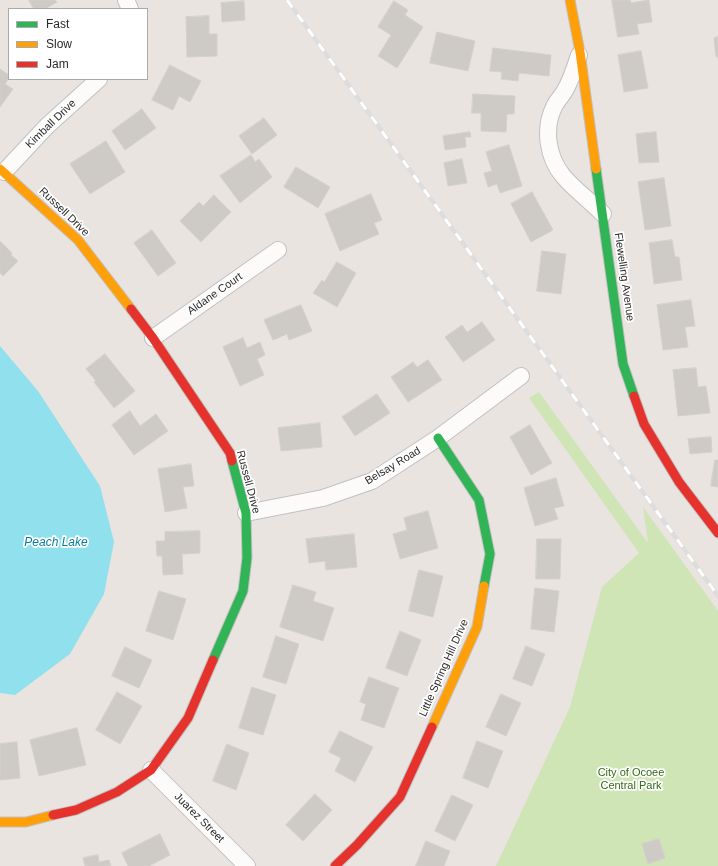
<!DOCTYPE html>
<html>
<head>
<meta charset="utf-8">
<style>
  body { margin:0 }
  #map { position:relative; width:718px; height:866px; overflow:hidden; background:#e9e4df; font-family:Helvetica,sans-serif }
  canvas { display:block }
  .legend { position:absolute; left:8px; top:8px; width:140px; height:72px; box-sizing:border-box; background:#fff; border:1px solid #aaa; margin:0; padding:5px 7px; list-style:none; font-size:12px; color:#2a2a2a }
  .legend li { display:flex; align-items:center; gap:8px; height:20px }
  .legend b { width:20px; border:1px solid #aaa }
</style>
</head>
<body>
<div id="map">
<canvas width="718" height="866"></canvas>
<ul class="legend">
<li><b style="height:5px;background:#30b455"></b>Fast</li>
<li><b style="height:5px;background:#ff9f0a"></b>Slow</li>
<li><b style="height:5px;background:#e5322d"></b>Jam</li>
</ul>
</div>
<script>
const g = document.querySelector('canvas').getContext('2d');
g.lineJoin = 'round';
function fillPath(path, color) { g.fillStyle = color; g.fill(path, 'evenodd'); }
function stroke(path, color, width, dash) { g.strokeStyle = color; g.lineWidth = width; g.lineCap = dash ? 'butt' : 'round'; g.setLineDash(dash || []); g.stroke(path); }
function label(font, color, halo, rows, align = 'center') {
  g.font = font + ' Helvetica,sans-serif'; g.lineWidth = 3.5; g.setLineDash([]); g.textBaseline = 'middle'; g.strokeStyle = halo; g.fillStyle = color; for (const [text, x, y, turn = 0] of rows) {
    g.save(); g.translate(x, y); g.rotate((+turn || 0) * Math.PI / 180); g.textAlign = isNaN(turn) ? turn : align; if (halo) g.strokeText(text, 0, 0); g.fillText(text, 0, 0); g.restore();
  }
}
fillPath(new Path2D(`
  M 539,392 L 648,543 L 643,507 L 718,611 L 718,866 L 496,866 L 570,707 L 602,587 L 639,553 L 529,398 Z`), '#cfe5b6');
fillPath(new Path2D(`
  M 0,346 L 38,391 L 100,486 L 114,542 L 104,594 L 70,654 L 15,695 L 0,693 Z`), '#90e0ed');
const building = new Path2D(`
  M 29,0 L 55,0 L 57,2 L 45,9 L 34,9 Z
  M 612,0 L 630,0 L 631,3 L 649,0 L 652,22 L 637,24 L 639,34 L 618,37 Z
  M 244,1 L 245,20 L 222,22 L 221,3 Z
  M 394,1 L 408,10 L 405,15 L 423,27 L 397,68 L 378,56 L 391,35 L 378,27 Z
  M 209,16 L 209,34 L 217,34 L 217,56 L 187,57 L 186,17 Z
  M 437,32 L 475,41 L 468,71 L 430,63 Z
  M 718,37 L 718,57 L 716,57 L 714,38 Z
  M 493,48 L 551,55 L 549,76 L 519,73 L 518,81 L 501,79 L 502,72 L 490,71 Z
  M 641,51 L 648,88 L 624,92 L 618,55 Z
  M 170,65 L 201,81 L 190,102 L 179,96 L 173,110 L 152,100 Z
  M 0,69 L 9,75 L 9,78 L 5,84 L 13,89 L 0,107 Z
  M 473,94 L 515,96 L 514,114 L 507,114 L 506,132 L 481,131 L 481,113 L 472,113 Z
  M 142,109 L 156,128 L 125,150 L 112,131 Z
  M 264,118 L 277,135 L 252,154 L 239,136 Z
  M 470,132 L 471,137 L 465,137 L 466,147 L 445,150 L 443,136 Z
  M 656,132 L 659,162 L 639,163 L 636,134 Z
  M 106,141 L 125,172 L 90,194 L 70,164 Z
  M 509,145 L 522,186 L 500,193 L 497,184 L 488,187 L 484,173 L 492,171 L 486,152 Z
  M 251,155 L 255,162 L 259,159 L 272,177 L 240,203 L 220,176 Z
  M 462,159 L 467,183 L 448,186 L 444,163 Z
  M 296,167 L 330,187 L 318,208 L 284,187 Z
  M 664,178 L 671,226 L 645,230 L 638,182 Z
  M 532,192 L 553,230 L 531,242 L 511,204 Z
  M 371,194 L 382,220 L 374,223 L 379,234 L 340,251 L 325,214 Z
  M 214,195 L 231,212 L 201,242 L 180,221 L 199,202 L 203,206 Z
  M 152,230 L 176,263 L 158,276 L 134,243 Z
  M 672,240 L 675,257 L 679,257 L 682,280 L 654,284 L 649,243 Z
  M 0,241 L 12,253 L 11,255 L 18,261 L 3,276 L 0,273 Z
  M 542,251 L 566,254 L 561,294 L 537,291 Z
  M 337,262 L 356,273 L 337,307 L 313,293 L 322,280 L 324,282 Z
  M 691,300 L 695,326 L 685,327 L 688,347 L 663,350 L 657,305 Z
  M 301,305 L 312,331 L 289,340 L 287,334 L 273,340 L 264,320 Z
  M 482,322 L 495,340 L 463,362 L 445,337 L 462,325 L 467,332 Z
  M 243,338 L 247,348 L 260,342 L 265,355 L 257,359 L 264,375 L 240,386 L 223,347 Z
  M 105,354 L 135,391 L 114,408 L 94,382 L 96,381 L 86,369 Z
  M 428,360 L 442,380 L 408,402 L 391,377 L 413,362 L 417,367 Z
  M 696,368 L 698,387 L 706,386 L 710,413 L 678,416 L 673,370 Z
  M 377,394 L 390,413 L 355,436 L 342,417 Z
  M 130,411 L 140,426 L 156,414 L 168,431 L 134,455 L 112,425 Z
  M 320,423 L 322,447 L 281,451 L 278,428 Z
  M 530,425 L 552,463 L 531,475 L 510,437 Z
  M 711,437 L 712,452 L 690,454 L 688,439 Z
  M 715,460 L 718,460 L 718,487 L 711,486 Z
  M 191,464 L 194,486 L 183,487 L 187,508 L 165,512 L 158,469 Z
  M 556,478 L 564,506 L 554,508 L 558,519 L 535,526 L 524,488 Z
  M 428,511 L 438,548 L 400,559 L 393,534 L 407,530 L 404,518 Z
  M 200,531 L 200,553 L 182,554 L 183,574 L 163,575 L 162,556 L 157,556 L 156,541 L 165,541 L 165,532 Z
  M 354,534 L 357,567 L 326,570 L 325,561 L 309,563 L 306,539 Z
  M 537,539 L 561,539 L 560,579 L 536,579 Z
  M 419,570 L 443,576 L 433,617 L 409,611 Z
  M 293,585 L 316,592 L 313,601 L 334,608 L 323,641 L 280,627 Z
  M 535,588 L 559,591 L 554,632 L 531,629 Z
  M 159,591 L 186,599 L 173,640 L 146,631 Z
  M 400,631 L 421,640 L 407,676 L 386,668 Z
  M 276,636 L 299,644 L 286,684 L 263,677 Z
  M 526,646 L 545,654 L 532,686 L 513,679 Z
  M 125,647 L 152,660 L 139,688 L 112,676 Z
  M 369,677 L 399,688 L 384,728 L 361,720 L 366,704 L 360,702 Z
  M 252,687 L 276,695 L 263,735 L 239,728 Z
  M 117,692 L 142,706 L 120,744 L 96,730 Z
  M 501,694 L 521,703 L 506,736 L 486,727 Z
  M 77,728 L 86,765 L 39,776 L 30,740 Z
  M 340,731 L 373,747 L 355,782 L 335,771 L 341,758 L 329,752 Z
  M 477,741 L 503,751 L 488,788 L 463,778 Z
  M 17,742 L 20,778 L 0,780 L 0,744 Z
  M 227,744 L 249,753 L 236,790 L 213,781 Z
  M 315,794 L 332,810 L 303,841 L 286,825 Z
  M 452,795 L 473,805 L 455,841 L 435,831 Z
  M 160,834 L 170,855 L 149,866 L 128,866 L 122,853 Z
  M 659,839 L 665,858 L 648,864 L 642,844 Z
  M 426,841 L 450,851 L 444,866 L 416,866 Z
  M 98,855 L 99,862 L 109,860 L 111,866 L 85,866 L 83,858 Z`);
fillPath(building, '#cecac6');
stroke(building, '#d4d0cb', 1);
const street = new Path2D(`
  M 126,0 L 130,9
  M 579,55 C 575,68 571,81 564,92 C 561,97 556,102 554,107 C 543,129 548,158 563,176 C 575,190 590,201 603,214
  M 4,172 L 47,126 L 99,79
  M 153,338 L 278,250
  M 246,513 L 323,498 L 372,481 L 438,438 L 521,376
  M 151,770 L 247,866`);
const fast = new Path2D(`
  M 596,169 L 623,364 L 634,396
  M 438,438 L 479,500 L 490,554 L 484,586
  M 213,660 L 243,591 L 247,558 L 246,513 L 232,461`);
const slow = new Path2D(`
  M 570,0 L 580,52 L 596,169
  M 0,169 L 78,240 L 131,309
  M 432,727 L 477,627 L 484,586
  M 0,822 L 26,822 L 53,815`);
const jam = new Path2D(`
  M 131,309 L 153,338 L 230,453 L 232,461
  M 634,396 L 644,424 L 679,482 L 718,533
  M 53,815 L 76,810 L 117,792 L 151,770 L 188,718 L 213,660
  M 335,866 L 357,845 L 400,797 L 432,727`);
stroke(street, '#c2c0c1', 18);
stroke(fast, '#c2c0c1', 11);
stroke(slow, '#c2c0c1', 11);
stroke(jam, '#c2c0c1', 11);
stroke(street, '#fcfbfa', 16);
stroke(fast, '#30b455', 9);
stroke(slow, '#ff9f0a', 9);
stroke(jam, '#e5322d', 9);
const rail = new Path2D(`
  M 287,0 L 718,596`);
stroke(rail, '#ddddde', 4.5);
stroke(rail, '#fff', 3, [9]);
label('11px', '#2a2a2a', '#fff', [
  ["Kimball Drive",51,124,-44],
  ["Russell Drive",64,212,44],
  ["Flewelling Avenue",624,277,82],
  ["Aldane Court",215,294,-35],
  ["Belsay Road",393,466,-31],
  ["Russell Drive",248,482,75],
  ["Little Spring Hill Drive",444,668,-66],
  ["Juarez Street",199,818,45]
]);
label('11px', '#326917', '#fff', [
  ["City of Ocoee",631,773],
  ["Central Park",631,786]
]);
label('italic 12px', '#087e9f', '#fff', [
  ["Peach Lake",56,543]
]);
</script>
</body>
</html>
